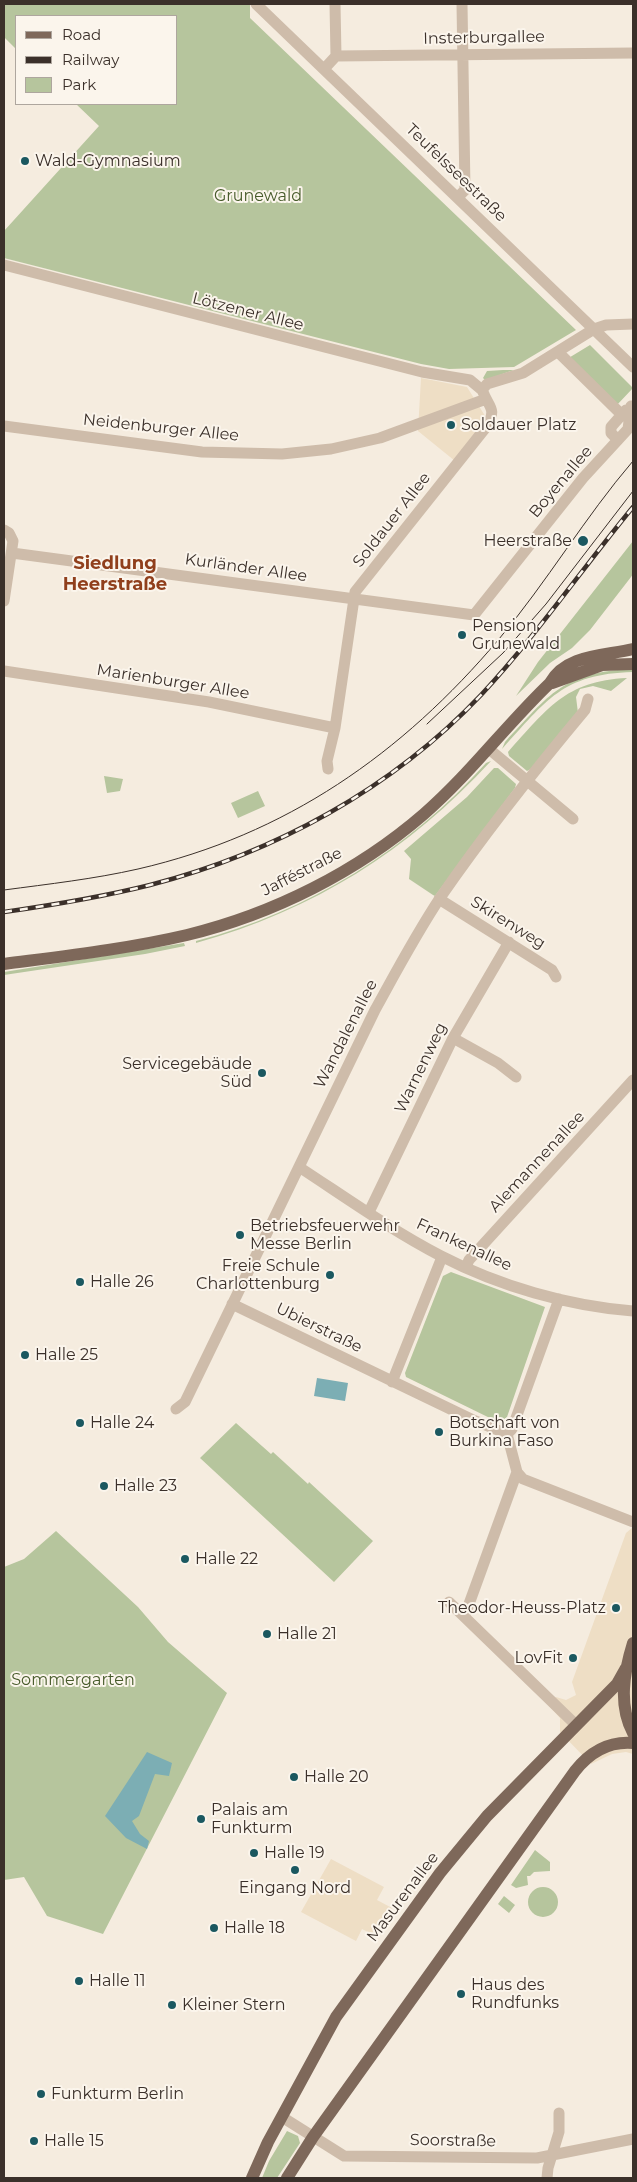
<!DOCTYPE html>
<html>
<head>
<meta charset="utf-8">
<style>
  body { margin:0 }
  #map { position:relative; width:637px; height:2182px; overflow:hidden; background:#f5ecdf; font-family:Montserrat,sans-serif }
  canvas { display:block }
  .frame { position:absolute; inset:0; border:5px solid #3b302a; pointer-events:none }
  .legend { position:absolute; left:15px; top:15px; width:162px; height:90px; box-sizing:border-box; background:#fbf5ec; border:1px solid #aea69e; margin:0; padding:6px 9px; list-style:none; font-size:15px; color:#3b302a }
  .legend li { display:flex; align-items:center; gap:10px; height:25px }
  .legend b { width:25px; border:1px solid #aea69e }
</style>
</head>
<body>
<div id="map">
<canvas width="637" height="2182"></canvas>
<div class="frame"></div>
<ul class="legend">
<li><b style="height:6px;background:#7e685a"></b>Road</li>
<li><b style="height:6px;background:#3b302a"></b>Railway</li>
<li><b style="height:14px;background:#b6c59d"></b>Park</li>
</ul>
</div>
<script>
const g = document.querySelector('canvas').getContext('2d');
g.lineJoin = 'round';
function fillPath(path, color) { g.fillStyle = color; g.fill(path, 'evenodd'); }
function stroke(path, color, width, dash) { g.strokeStyle = color; g.lineWidth = width; g.lineCap = dash ? 'butt' : 'round'; g.setLineDash(dash || []); g.stroke(path); }
function label(font, color, halo, rows, align = 'center') {
  g.font = font + ' Montserrat,sans-serif'; g.lineWidth = 4; g.setLineDash([]); g.textBaseline = 'middle'; g.strokeStyle = halo; g.fillStyle = color; for (const [text, x, y, turn = 0] of rows) {
    g.save(); g.translate(x, y); g.rotate((+turn || 0) * Math.PI / 180); g.textAlign = isNaN(turn) ? turn : align; if (halo) g.strokeText(text, 0, 0); g.fillText(text, 0, 0); g.restore();
  }
}
fillPath(new Path2D(`
  M 4,4 L 250,4 L 250,18 L 576,330 L 514,367 L 449,369 L 421,364 L 4,258 L 4,231 L 99,126 L 76,104 L 176,104 L 176,16 L 16,16 L 16,49 L 4,37 Z
  M 590,345 L 633,388 L 616,406 L 567,359 Z
  M 503,370 L 514,370 L 485,380 L 483,378 L 487,371 Z
  M 633,541 L 633,574 L 631,577 L 590,630 L 572,648 L 550,663 L 516,696 L 538,662 Z
  M 633,669 L 633,672 C 562,674 547,700 502,749 L 505,742 C 550,694 563,672 633,669 Z
  M 627,678 L 611,691 L 593,686 L 580,689 L 576,697 L 578,713 L 531,769 L 527,771 L 509,756 L 508,752 C 547,709 565,681 627,678 Z
  M 491,761 C 408,851 314,910 196,943 L 196,941 C 308,912 409,849 486,763 Z
  M 494,768 L 498,768 L 516,784 L 515,788 L 435,896 L 433,895 L 409,879 L 411,859 L 404,851 L 467,797 Z
  M 104,776 L 123,779 L 120,791 L 107,793 Z
  M 258,791 L 265,806 L 238,818 L 231,803 Z
  M 184,943 L 185,946 L 145,954 L 4,975 L 4,972 Z
  M 451,1272 L 545,1307 L 507,1417 L 502,1421 L 496,1421 L 406,1377 L 405,1373 L 443,1276 Z
  M 236,1423 L 271,1454 L 273,1452 L 308,1484 L 309,1482 L 373,1541 L 334,1582 L 200,1458 Z
  M 56,1531 L 138,1607 L 168,1642 L 227,1693 L 103,1934 L 47,1916 L 24,1877 L 4,1880 L 4,1567 L 24,1559 Z
  M 535,1850 L 550,1862 L 550,1871 L 534,1872 L 530,1876 L 527,1876 L 528,1885 L 516,1888 L 511,1885 Z
  M528 1902a15 15 0 1 1 30 0a15 15 0 1 1-30 0Z
  M 504,1896 L 515,1905 L 509,1913 L 498,1904 Z
  M 287,2131 L 298,2136 L 300,2143 L 277,2178 L 262,2178 L 269,2161 Z`), '#b6c59d');
fillPath(new Path2D(`
  M 421,378 L 467,387 L 487,419 L 455,461 L 418,431 Z
  M 633,1527 L 633,1754 L 626,1752 L 612,1754 L 591,1764 L 560,1732 L 560,1718 L 548,1705 L 556,1697 L 566,1700 L 576,1695 L 572,1682 L 626,1533 Z
  M 331,1859 L 384,1887 L 377,1900 L 392,1908 L 372,1934 L 362,1929 L 356,1941 L 301,1912 Z`), '#eedec5');
fillPath(new Path2D(`
  M 317,1378 L 348,1383 L 345,1401 L 314,1396 Z
  M 147,1752 L 172,1763 L 169,1776 L 155,1774 L 139,1816 L 132,1821 L 140,1834 L 149,1841 L 147,1849 L 126,1838 L 105,1816 Z`), '#7caeb4');
stroke(new Path2D(`
  M 256,4 L 633,367
  M 336,56 L 633,53
  M 324,69 L 336,56 L 335,4
  M 458,197 L 465,190 L 462,4
  M 4,265 L 422,372 L 470,380 L 482,390
  M 558,352 L 622,415
  M 482,390 L 487,384 L 523,373 L 594,329 L 606,325 L 633,324
  M 4,426 L 202,452 L 282,454 L 331,449 L 380,438 L 486,399
  M 618,440 L 611,433 L 611,427 L 626,410
  M 4,530 L 9,533 L 13,541 L 4,601
  M 12,553 L 474,615 L 583,478 L 628,429 L 631,406
  M 4,671 L 209,702 L 335,728
  M 489,749 L 573,819
  M 328,769 L 327,761 L 335,728 L 355,592 L 487,426 C 497,408 489,408 483,392
  M 439,899 L 552,970 L 556,977
  M 453,1038 L 498,1063 L 516,1077
  M 299,1167 C 345,1197 391,1230 441,1256 C 499,1286 568,1306 633,1311
  M 369,1212 L 453,1038 L 509,942
  M 466,1267 L 469,1260 L 633,1080
  M 232,1304 L 471,1419 L 507,1434
  M 392,1382 L 442,1257
  M 176,1409 L 185,1402 L 375,1010 C 396,972 416,934 440,898 C 485,833 534,771 585,710 L 588,699
  M 507,1434 L 517,1472 L 523,1479 L 633,1522
  M 507,1434 L 512,1429 L 559,1299
  M 449,1602 L 576,1725
  M 465,1615 L 517,1472
  M 282,2117 L 344,2156 L 537,2158 L 633,2139
  M 547,2178 L 548,2168 L 559,2132 L 559,2113`), '#cebcaa', 11);
stroke(new Path2D(`
  M 552,683 L 602,665 L 633,664
  M 4,964 C 65,956 127,949 187,935 C 273,914 357,872 424,814 C 470,774 506,725 550,683 C 566,654 605,656 633,649
  M 633,1643 C 624,1672 618,1705 633,1733
  M 252,2178 L 268,2142 L 336,2017 L 440,1873 L 487,1816 L 617,1684 L 626,1668
  M 287,2178 L 313,2137 L 575,1771 C 590,1752 609,1741 633,1743`), '#7e685a', 12);
stroke(new Path2D(`
  M 427,724 L 503,653 L 546,604 L 633,491
  M 4,890 C 49,884 94,879 138,869 C 286,835 402,754 499,639 C 547,582 585,517 633,461`), '#3b302a', 1);
const rail = new Path2D(`
  M 4,912 C 53,905 102,897 150,885 C 274,853 392,789 481,695 C 536,636 582,569 633,507`);
stroke(rail, '#3b302a', 4.5);
stroke(rail, '#fbf5ec', 2.5, [8]);
for (const [x, y, r, color] of [
  [25,161,5,"#1b5860"],
  [451,425,5,"#1b5860"],
  [583,541,6,"#1b5860"],
  [462,635,5,"#1b5860"],
  [262,1073,5,"#1b5860"],
  [240,1235,5,"#1b5860"],
  [330,1275,5,"#1b5860"],
  [80,1282,5,"#1b5860"],
  [25,1355,5,"#1b5860"],
  [80,1423,5,"#1b5860"],
  [439,1432,5,"#1b5860"],
  [104,1486,5,"#1b5860"],
  [185,1559,5,"#1b5860"],
  [616,1608,5,"#1b5860"],
  [267,1634,5,"#1b5860"],
  [573,1658,5,"#1b5860"],
  [294,1777,5,"#1b5860"],
  [201,1819,5,"#1b5860"],
  [254,1853,5,"#1b5860"],
  [295,1870,5,"#1b5860"],
  [214,1928,5,"#1b5860"],
  [79,1981,5,"#1b5860"],
  [461,1994,5,"#1b5860"],
  [172,2005,5,"#1b5860"],
  [41,2094,5,"#1b5860"],
  [34,2141,5,"#1b5860"]
]) { const dot = new Path2D(); dot.arc(x, y, r, 0, 2 * Math.PI); g.fillStyle = color; g.fill(dot); stroke(dot, '#fbf5ec', 2); }
label('16px', '#3b302a', '#fbf5ec', [
  ["Insterburgallee",484,38,-1],
  ["Teufelsseestraße",456,173,44],
  ["Lötzener Allee",248,312,14],
  ["Neidenburger Allee",161,428,6],
  ["Boyenallee",561,482,-50],
  ["Soldauer Allee",392,520,-52],
  ["Kurländer Allee",246,568,8],
  ["Marienburger Allee",173,682,9],
  ["Jafféstraße",302,872,-27],
  ["Skirenweg",508,923,32],
  ["Wandalenallee",346,1034,-63],
  ["Warnenweg",421,1068,-64],
  ["Alemannenallee",537,1162,-47],
  ["Frankenallee",464,1245,25],
  ["Ubierstraße",319,1328,26],
  ["Masurenallee",403,1897,-53],
  ["Soorstraße",453,2141,1]
]);
label('16px', '#3b302a', '#fbf5ec', [
  ["Wald-Gymnasium",35,161],
  ["Soldauer Platz",461,425],
  ["Heerstraße",572,541,"right"],
  ["Pension",472,626],
  ["Grunewald",472,644],
  ["Servicegebäude",252,1064,"right"],
  ["Süd",252,1082,"right"],
  ["Betriebsfeuerwehr",250,1226],
  ["Messe Berlin",250,1244],
  ["Freie Schule",320,1266,"right"],
  ["Charlottenburg",320,1284,"right"],
  ["Halle 26",90,1282],
  ["Halle 25",35,1355],
  ["Halle 24",90,1423],
  ["Botschaft von",449,1423],
  ["Burkina Faso",449,1441],
  ["Halle 23",114,1486],
  ["Halle 22",195,1559],
  ["Theodor-Heuss-Platz",606,1608,"right"],
  ["Halle 21",277,1634],
  ["LovFit",563,1658,"right"],
  ["Halle 20",304,1777],
  ["Palais am",211,1810],
  ["Funkturm",211,1828],
  ["Halle 19",264,1853],
  ["Eingang Nord",295,1888,"center"],
  ["Halle 18",224,1928],
  ["Halle 11",89,1981],
  ["Haus des",471,1985],
  ["Rundfunks",471,2003],
  ["Kleiner Stern",182,2005],
  ["Funkturm Berlin",51,2094],
  ["Halle 15",44,2141]
], 'left');
label('16px', '#475b2b', '#fbf5ec', [
  ["Grunewald",258,196],
  ["Sommergarten",73,1680]
]);
label('bold 18px', '#903f1c', '#fbf5ec', [
  ["Siedlung",115,564],
  ["Heerstraße",115,585]
]);
</script>
</body>
</html>
